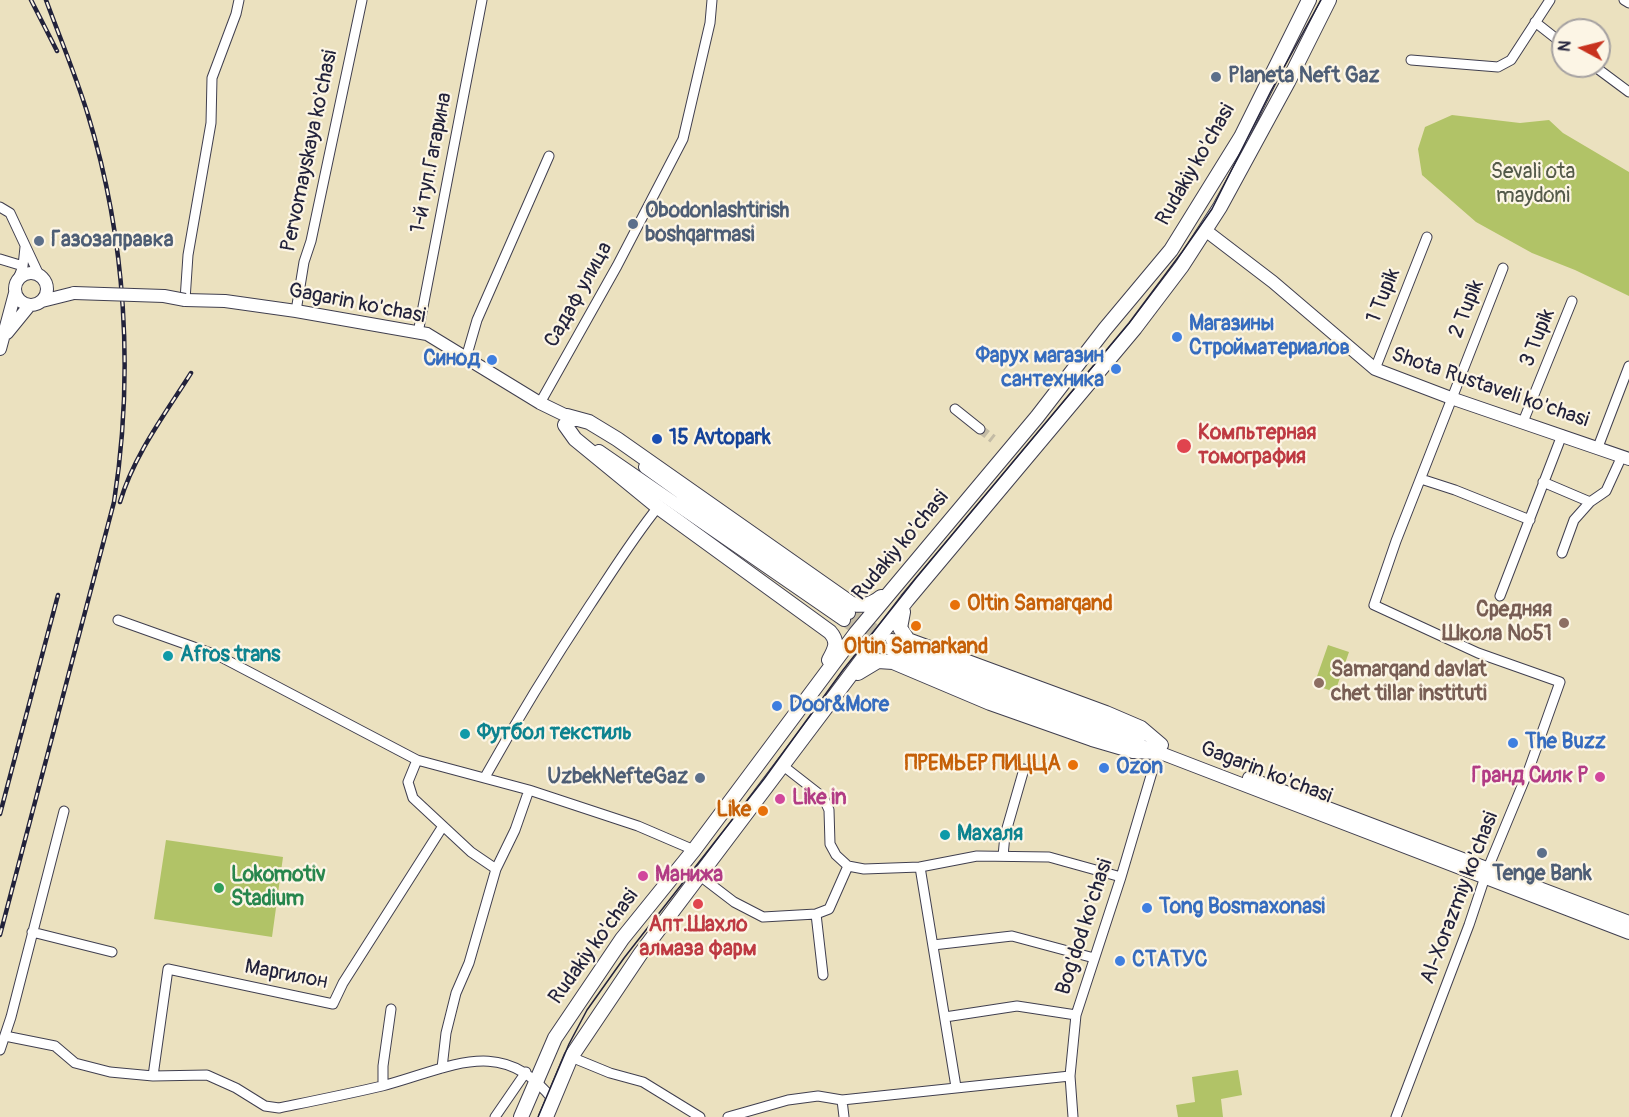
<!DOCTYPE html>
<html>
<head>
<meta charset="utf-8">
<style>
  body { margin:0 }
  #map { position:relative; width:1629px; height:1117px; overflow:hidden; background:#ebe1bf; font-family:Pangolin,sans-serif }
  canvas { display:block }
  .north { position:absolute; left:1551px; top:18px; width:60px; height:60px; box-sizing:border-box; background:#fcf5e5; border:2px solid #a5a1a1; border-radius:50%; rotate:277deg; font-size:16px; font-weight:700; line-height:24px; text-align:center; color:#22223b }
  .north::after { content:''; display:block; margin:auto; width:21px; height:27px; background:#c8321e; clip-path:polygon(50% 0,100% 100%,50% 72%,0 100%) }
</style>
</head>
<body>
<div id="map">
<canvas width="1629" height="1117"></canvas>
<div class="north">N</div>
</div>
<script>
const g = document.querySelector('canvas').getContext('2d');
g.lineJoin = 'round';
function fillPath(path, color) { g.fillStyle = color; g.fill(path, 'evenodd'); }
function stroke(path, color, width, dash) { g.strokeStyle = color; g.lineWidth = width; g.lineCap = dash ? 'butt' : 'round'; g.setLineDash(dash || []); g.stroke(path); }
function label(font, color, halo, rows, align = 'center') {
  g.font = font + ' Pangolin,sans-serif'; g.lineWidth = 4.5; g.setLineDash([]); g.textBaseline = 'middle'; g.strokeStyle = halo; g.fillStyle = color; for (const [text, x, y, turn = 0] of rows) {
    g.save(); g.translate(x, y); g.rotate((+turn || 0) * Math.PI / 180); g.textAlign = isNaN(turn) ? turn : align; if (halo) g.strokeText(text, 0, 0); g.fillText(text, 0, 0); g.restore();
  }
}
fillPath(new Path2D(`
  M 1452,115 L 1520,123 L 1549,120 L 1563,133 L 1629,172 L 1629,296 L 1575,270 L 1532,253 L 1476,222 L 1422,175 L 1418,149 L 1425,127 Z
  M 1328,645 L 1349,652 L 1335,692 L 1314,685 Z
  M 166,840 L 283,857 L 272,937 L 154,919 Z
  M 1238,1070 L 1242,1095 L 1221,1099 L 1223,1117 L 1178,1117 L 1176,1105 L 1195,1102 L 1192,1077 Z`), '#b1c367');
stroke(new Path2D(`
  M 980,429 L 993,439`), '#c3bba5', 9, [9, 4.5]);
stroke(new Path2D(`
  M 849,613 L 888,638
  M 844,620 L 865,635 L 890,649`), '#c3bba5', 12, [12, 6]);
const street = new Path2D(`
  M 1624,0 L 1629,3
  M 1535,22 L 1563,44
  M 1411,60 L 1498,67 L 1511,60 L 1550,0
  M 1594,66 L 1629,92
  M 0,207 L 10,213 L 39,275
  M 0,259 L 23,266
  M 18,279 L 23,266 L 25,247
  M 185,300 L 188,255 L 211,123 L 212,78 L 236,14 L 239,0
  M 296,311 L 304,262 L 311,241 L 362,0
  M 418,333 L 482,0
  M 466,358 L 477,320 L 549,156
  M 1375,369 L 1427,237
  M 540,403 L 617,266 L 683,139 L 710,23 L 712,0
  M 955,409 L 980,429
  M 1523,422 L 1572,301
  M 1598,447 L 1629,366
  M 1421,479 L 1455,490 L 1530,520
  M 1543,482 L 1590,502
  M 1562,553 L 1574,520 L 1590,502 L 1606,491 L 1622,456
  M 1500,596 L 1562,435
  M 118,620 L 219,656 L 417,760 L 529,790 L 638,826 L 694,850
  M 417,760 L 408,782 L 413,798 L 471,852 L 496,869
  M 782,765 L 823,797 L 829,810 L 830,844 L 836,855 L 848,866 L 829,909 L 816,914
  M 485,777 C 518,718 553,661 590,605 C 612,572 633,538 658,507
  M 1003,856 L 1005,835 L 1024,769
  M 848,866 L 864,869 L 920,867
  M 700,876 L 734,902 L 763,917 L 816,914 L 823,975
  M 32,932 L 112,952
  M 933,945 L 1012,936 L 1094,958
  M 945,1017 L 1017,1006 L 1076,1015
  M 5,1036 L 55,1046 L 75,1063 L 110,1072 L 153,1076 L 207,1075 L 236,1088 L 265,1106 L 279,1108 C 313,1101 348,1094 382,1086 C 448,1069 502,1033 553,1100
  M 0,1050 L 11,1017 L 64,811
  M 571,1057 L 610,1073 L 643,1082 L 700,1117
  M 442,1068 L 446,1033 L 456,993 L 469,963 L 496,869 L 515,830 L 529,790
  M 153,1076 L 168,969 L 333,1004 L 343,983 L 443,826
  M 383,1085 L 383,1066 L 391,1009
  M 956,1087 L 920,867 L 977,856 L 1049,857 L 1121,877
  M 495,1117 L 526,1072
  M 728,1117 L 788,1100 L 818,1096 L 842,1100
  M 844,1117 L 842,1100 L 1070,1076
  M 1073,1117 L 1070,1076 L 1076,1015 L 1121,877 L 1158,752
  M 1396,1117 L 1469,925 L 1488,868 L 1529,769 L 1560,682 L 1478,653 L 1374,605 L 1396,541 L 1503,268`);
const secondary = new Path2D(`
  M 1205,230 L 1273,282 L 1375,369 L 1451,398 L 1629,459
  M15 289a16 16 0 1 1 32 0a16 16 0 1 1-32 0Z
  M 185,300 L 225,301 L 296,311 L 427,334 L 540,403 L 575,420
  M 42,301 L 74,293
  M 7,333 L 29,306
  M 0,349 L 15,293
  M 599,451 L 844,620
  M 645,467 L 849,613
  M 892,640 L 929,658 L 1140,737
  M 890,649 L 942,674 L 1158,752 L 1629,933
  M 1249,778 L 1629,922`);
const primary = new Path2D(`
  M 567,416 L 589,422 L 617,439 L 852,604 C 864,606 871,605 881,597
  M 565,425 L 575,439 L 658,507 L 830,632 C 839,642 835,649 829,660
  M 903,612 L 900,628 L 908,640 L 1106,713 L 1141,728 L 1161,745
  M 858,673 L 878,661 L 893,662 L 990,703 L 1092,739 L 1133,751 L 1158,752
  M 521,1117 L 555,1038 L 622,939 L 694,850 L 856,633 L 1037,417 L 1105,329 L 1171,250 L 1241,137 L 1309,0
  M 546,1117 L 571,1057 L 641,953 L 907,600 L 1135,328 L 1182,266 L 1220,207 L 1288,82 L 1329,0`);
stroke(street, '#403f4f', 11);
stroke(secondary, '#403f4f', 14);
stroke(primary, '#403f4f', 16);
stroke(street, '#fff', 9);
stroke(secondary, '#fff', 12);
stroke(primary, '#fff', 14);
stroke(new Path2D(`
  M 538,1117 L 569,1044 L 587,1010 L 624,958 L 764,779 L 843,670 L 916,578 L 1129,323 L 1182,252 L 1212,209 L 1271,91 L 1321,0`), '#22223b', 1.5);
const rail = new Path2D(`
  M 31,0 L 57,51
  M 120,502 C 134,455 165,414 191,373
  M 0,814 L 58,595
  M 0,935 L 114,502 C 134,374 126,239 88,115 C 76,76 60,38 46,0`);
stroke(rail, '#22223b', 4.5);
stroke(rail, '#fcf5e5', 2, [7]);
const secondaryBridge = new Path2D(`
  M 74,293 L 164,296 L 185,300`);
stroke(secondaryBridge, '#403f4f', 14, []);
stroke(secondaryBridge, '#fff', 12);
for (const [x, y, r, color] of [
  [1216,77,6,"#5c6f8a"],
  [633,224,6,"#5c6f8a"],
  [39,241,6,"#5c6f8a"],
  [1177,337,6,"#3f7fe0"],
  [492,360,6,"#3f7fe0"],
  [1116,369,6,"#3f7fe0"],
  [657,439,6,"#1a4fb4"],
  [1184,446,8,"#e0444e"],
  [955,605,6,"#e8710a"],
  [1564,623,6,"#8d6e63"],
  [916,626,6,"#e8710a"],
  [168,656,6,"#0f9aa8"],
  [1319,683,6,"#8d6e63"],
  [777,706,6,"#3f7fe0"],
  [465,734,6,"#0f9aa8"],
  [1513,743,6,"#3f7fe0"],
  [1073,765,6,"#e8710a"],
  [1104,768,6,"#3f7fe0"],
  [1600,777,6,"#d1479c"],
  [700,778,6,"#5c6f8a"],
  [780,799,6,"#d1479c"],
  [763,811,6,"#e8710a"],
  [945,835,6,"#0f9aa8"],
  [1542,853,6,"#5c6f8a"],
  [643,876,6,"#d1479c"],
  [219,888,6,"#2e9e5b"],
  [698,904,6,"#e0444e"],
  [1147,908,6,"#3f7fe0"],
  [1120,961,6,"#3f7fe0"]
]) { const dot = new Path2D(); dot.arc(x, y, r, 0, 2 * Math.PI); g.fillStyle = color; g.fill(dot); stroke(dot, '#fcf5e5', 2); }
label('bold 21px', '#4e5e75', '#fcf5e5', [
  ["Planeta Neft Gaz",1228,77],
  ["Obodonlashtirish",645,212],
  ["boshqarmasi",645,236],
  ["Газозаправка",51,241],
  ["UzbekNefteGaz",688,778,"right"],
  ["Tenge Bank",1542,875,"center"]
], 'left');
label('21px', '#22223b', '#fcf5e5', [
  ["Pervomayskaya ko'chasi",310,151,-78],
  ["1-й туп.Гагарина",432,163,-79],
  ["Rudakiy ko'chasi",1196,165,-60],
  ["Садаф улица",579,295,-61],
  ["1 Tupik",1384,296,-68],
  ["Gagarin ko'chasi",357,304,11],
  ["2 Tupik",1467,309,-68],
  ["3 Tupik",1538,338,-68],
  ["Shota Rustaveli ko'chasi",1490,388,19],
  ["Rudakiy ko'chasi",901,546,-50],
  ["Gagarin ko'chasi",1266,773,21],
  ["Al-Xorazmiy ko'chasi",1460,898,-69],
  ["Bog'dod ko'chasi",1085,927,-72],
  ["Rudakiy ko'chasi",594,947,-54],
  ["Маргилон",286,975,11]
]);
label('21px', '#545a4a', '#fcf5e5', [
  ["Sevali ota",1533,173],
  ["maydoni",1533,197]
]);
label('bold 21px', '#366cbe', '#fcf5e5', [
  ["Магазины",1189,325],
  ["Стройматериалов",1189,349],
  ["Фарух магазин",1104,357,"right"],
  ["сантехника",1104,381,"right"],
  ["Синод",480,360,"right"],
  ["Door&More",789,706],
  ["The Buzz",1525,743],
  ["Ozon",1116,768],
  ["Tong Bosmaxonasi",1159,908],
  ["СТАТУС",1132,961]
], 'left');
label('bold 21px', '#be3a42', '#fcf5e5', [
  ["Компьтерная",1198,434],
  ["томография",1198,458],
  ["Апт.Шахло",698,926,"center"],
  ["алмаза фарм",698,950,"center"]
], 'left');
label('bold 21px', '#164399', '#fcf5e5', [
  ["15 Avtopark",669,439]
], 'left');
label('bold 21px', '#c56008', '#fcf5e5', [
  ["Oltin Samarqand",967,605,"left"],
  ["Oltin Samarkand",916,648,"center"],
  ["ПРЕМЬЕР ПИЦЦА",1061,765],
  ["Like",751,811]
], 'right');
label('bold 21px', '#785e54', '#fcf5e5', [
  ["Средняя",1552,611],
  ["Школа №51",1552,635],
  ["Samarqand davlat",1331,671,"left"],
  ["chet tillar instituti",1331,695,"left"]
], 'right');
label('bold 21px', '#0d838f', '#fcf5e5', [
  ["Afros trans",180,656],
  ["Футбол текстиль",477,734],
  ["Махаля",957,835]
], 'left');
label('bold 21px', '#b23c85', '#fcf5e5', [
  ["Гранд Силк Р",1588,777,"right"],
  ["Like in",792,799],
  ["Манижа",655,876]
], 'left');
label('bold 21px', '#27864d', '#fcf5e5', [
  ["Lokomotiv",231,876],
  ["Stadium",231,900]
], 'left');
</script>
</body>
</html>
